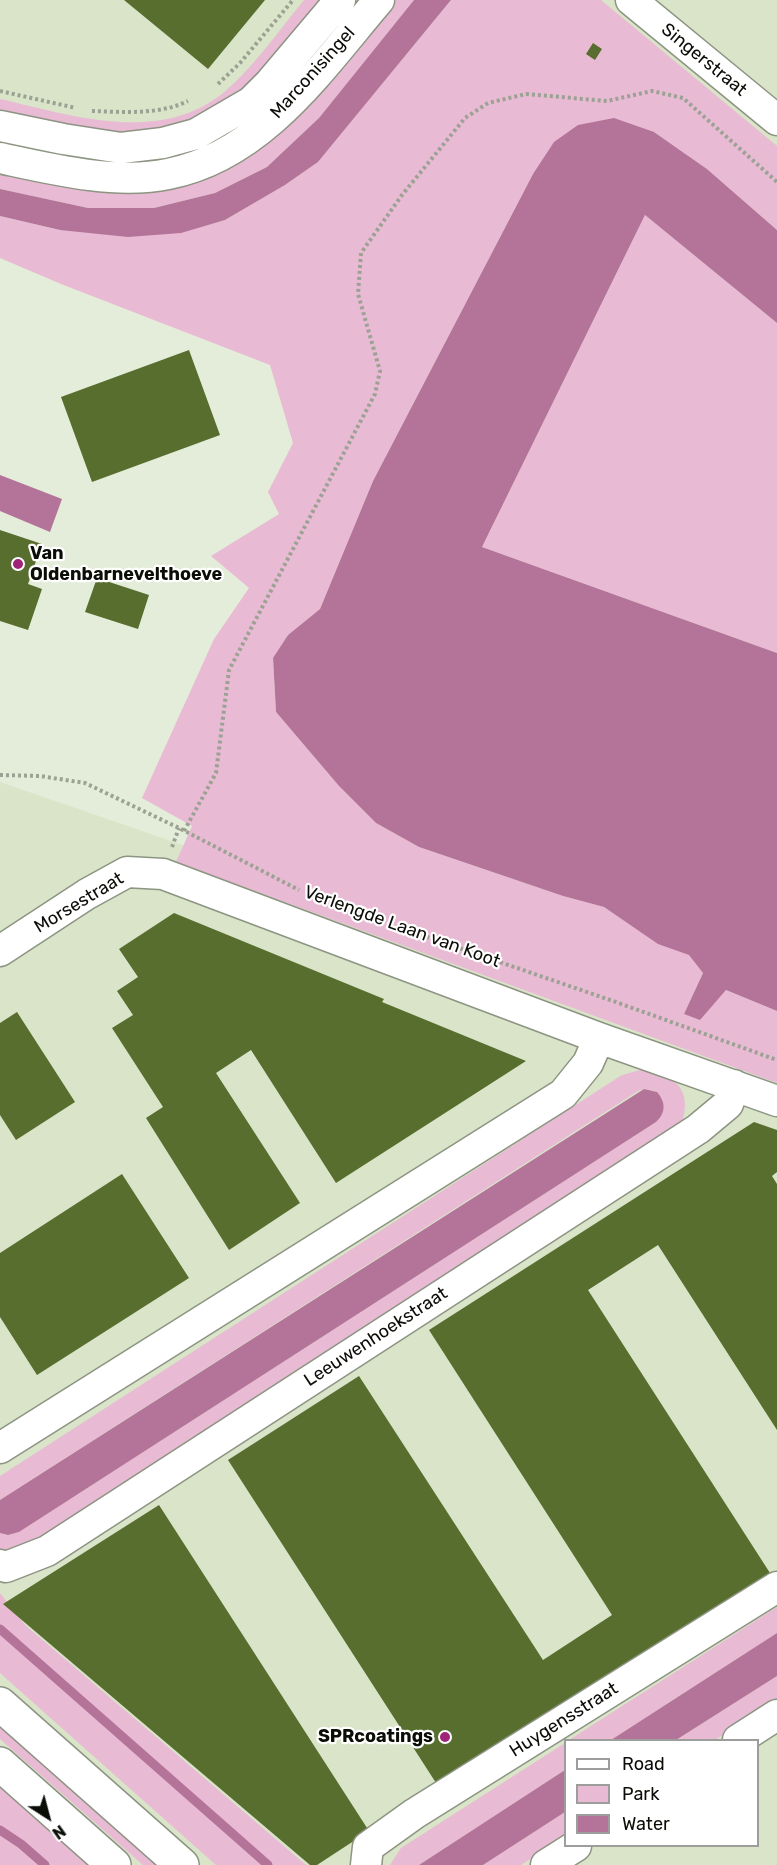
<!DOCTYPE html>
<html>
<head>
<meta charset="utf-8">
<style>
  body { margin:0 }
  #map { position:relative; width:777px; height:1865px; overflow:hidden; background:#e4edd9; font-family:Rubik,sans-serif }
  canvas { display:block }
  .legend { position:absolute; left:564px; top:1739px; width:195px; height:108px; box-sizing:border-box; background:#fff; border:2px solid #9d9e9c; margin:0; padding:8px 10px; list-style:none; font-size:18px; color:#0b0d07 }
  .legend li { display:flex; align-items:center; gap:12px; height:30px }
  .legend b { width:30px; border:2px solid #9d9e9c }
  .north { position:absolute; left:18px; top:1787px; width:60px; height:60px; -webkit-text-stroke:4px #fff; paint-order:stroke; rotate:144deg; font-size:16px; font-weight:700; line-height:24px; text-align:center; color:#0b0d07 }
  .north::after { content:''; display:block; margin:auto; width:21px; height:27px; background:#0b0d07; clip-path:polygon(50% 0,100% 100%,50% 72%,0 100%) }
</style>
</head>
<body>
<div id="map">
<canvas width="777" height="1865"></canvas>
<ul class="legend">
<li><b style="height:8px;background:#fff"></b>Road</li>
<li><b style="height:16px;background:#e9bad4"></b>Park</li>
<li><b style="height:16px;background:#b47499"></b>Water</li>
</ul>
<div class="north">N</div>
</div>
<script>
const g = document.querySelector('canvas').getContext('2d');
g.lineJoin = 'round';
function fillPath(path, color) { g.fillStyle = color; g.fill(path, 'evenodd'); }
function stroke(path, color, width, dash) { g.strokeStyle = color; g.lineWidth = width; g.lineCap = dash ? 'butt' : 'round'; g.setLineDash(dash || []); g.stroke(path); }
function label(font, color, halo, rows, align = 'center') {
  g.font = font + ' Rubik,sans-serif'; g.lineWidth = 4.5; g.setLineDash([]); g.textBaseline = 'middle'; g.strokeStyle = halo; g.fillStyle = color; for (const [text, x, y, turn = 0] of rows) {
    g.save(); g.translate(x, y); g.rotate((+turn || 0) * Math.PI / 180); g.textAlign = isNaN(turn) ? turn : align; if (halo) g.strokeText(text, 0, 0); g.fillText(text, 0, 0); g.restore();
  }
}
fillPath(new Path2D(`
  M 0,0 L 435,0 L 305,149 L 145,227 L 0,200 Z
  M 542,0 L 777,0 L 777,187 Z
  M 0,782 L 777,1050 L 777,1865 L 0,1865 ZM 566,1740 L 758,1740 L 758,1846 L 566,1846 Z`), '#d9e4c9');
fillPath(new Path2D(`
  M 304,0 L 327,0 L 258,80 L 201,118 L 163,131 L 120,137 L 0,119 L 0,99 C 75,116 165,147 230,87 C 258,61 280,29 304,0 Z
  M 390,0 L 414,0 L 319,118 L 267,167 L 215,193 L 154,208 L 88,208 L 0,189 L 0,167 L 174,186 Z
  M 451,0 L 601,0 L 777,146 L 777,230 L 707,169 L 654,132 L 533,174 L 373,481 L 320,609 L 288,635 L 273,659 L 276,712 L 339,786 L 376,823 L 419,847 L 563,896 L 604,907 L 658,943 L 690,955 L 703,973 L 684,1014 L 700,1019 L 726,990 L 777,1011 L 777,1083 L 176,862 L 192,826 L 142,798 L 214,639 L 249,588 L 211,556 L 279,514 L 268,492 L 293,443 L 270,365 L 61,284 L 0,258 L 0,216 L 60,230 L 181,232 L 225,220 L 285,185 L 318,162 Z
  M 645,215 L 777,323 L 777,653 L 482,547 Z
  M 644,1069 C 652,1072 664,1075 672,1080 C 689,1091 687,1113 679,1129 L 37,1545 L 0,1552 L 0,1533 L 8,1535 L 19,1532 L 656,1122 L 657,1092 L 644,1089 L 638,1091 L 0,1500 L 0,1476 L 622,1075 Z
  M 0,1593 L 25,1625 L 306,1865 L 216,1865 L 0,1673 Z
  M 777,1607 L 777,1633 L 611,1740 L 569,1740 Z
  M 777,1676 L 777,1701 L 715,1740 L 676,1740 Z
  M 0,1720 L 165,1865 L 143,1865 L 0,1739 Z
  M 565,1743 L 565,1770 L 419,1865 L 390,1865 L 401,1848 Z
  M 0,1785 L 91,1865 L 0,1865 Z
  M 565,1812 L 565,1837 L 521,1865 L 483,1865 Z`), '#e9bad4');
fillPath(new Path2D(`
  M 414,0 L 451,0 L 318,162 L 285,185 L 225,220 L 181,233 L 128,237 L 60,230 L 0,216 L 0,189 L 88,208 L 154,208 L 215,193 L 267,167 L 319,118 Z
  M 614,118 L 654,132 L 707,169 L 777,230 L 777,323 L 645,215 L 482,547 L 777,653 L 777,1011 L 726,990 L 700,1020 L 684,1014 L 703,973 L 689,955 L 658,944 L 604,907 L 563,896 L 419,847 L 376,823 L 339,786 L 276,712 L 273,658 L 288,635 L 320,609 L 373,481 L 533,174 L 554,142 L 578,125 Z
  M 0,475 L 62,499 L 50,532 L 0,511 Z
  M 644,1089 L 657,1092 C 666,1102 666,1113 656,1122 L 19,1532 L 8,1535 L 0,1533 L 0,1500 Z
  M 777,1633 L 777,1676 L 676,1740 L 611,1740 Z
  M 565,1770 L 565,1812 L 483,1865 L 419,1865 Z`), '#b47499');
stroke(new Path2D(`
  M 0,1629 L 268,1865
  M 0,1830 L 21,1844 L 45,1865`), '#b47499', 9);
fillPath(new Path2D(`
  M 124,0 L 265,0 L 208,69 Z
  M 593,43 L 602,49 L 595,60 L 586,54 Z
  M 189,350 L 220,435 L 92,482 L 61,397 Z
  M 0,530 L 42,544 L 28,584 L 42,589 L 28,630 L 0,621 Z
  M 97,578 L 149,595 L 138,629 L 85,612 Z
  M 174,913 L 384,999 L 382,1002 L 526,1061 L 336,1183 L 251,1050 L 216,1073 L 300,1203 L 229,1250 L 146,1118 L 163,1107 L 112,1028 L 133,1015 L 117,991 L 138,977 L 119,949 Z
  M 17,1012 L 75,1102 L 16,1140 L 0,1115 L 0,1023 Z
  M 754,1122 L 777,1130 L 777,1172 L 772,1176 L 777,1184 L 777,1430 L 658,1245 L 588,1290 L 770,1573 L 438,1786 L 228,1460 L 359,1376 L 543,1660 L 612,1615 L 429,1330 Z
  M 122,1174 L 189,1278 L 37,1375 L 0,1317 L 0,1253 Z
  M 159,1505 L 369,1831 L 317,1865 L 310,1865 L 3,1604 Z`), '#576e2e');
const street = new Path2D(`
  M 631,0 L 777,120
  M 0,126 L 63,139 L 121,148 L 163,143 L 196,134 L 251,102 L 270,83 L 340,0
  M 0,158 C 51,169 115,185 168,174 C 262,156 321,68 379,0
  M 0,951 L 87,894 L 127,872 L 163,874 L 599,1038 L 777,1101
  M 0,1448 L 563,1094 L 588,1063 L 599,1038
  M 0,1565 L 6,1567 L 47,1551 L 698,1129 L 728,1104 L 734,1085
  M 738,1740 L 777,1715
  M 366,1865 L 368,1847 L 414,1814 L 777,1587
  M 546,1865 L 576,1846`);
const primary = new Path2D(`
  M 0,1704 L 182,1865
  M 0,1764 L 114,1865`);
stroke(street, '#8c9482', 33);
stroke(primary, '#8c9482', 36);
stroke(new Path2D(`
  M 218,84 L 240,63 L 293,0
  M 0,91 L 76,108
  M 92,111 C 124,112 159,115 188,101
  M 0,775 L 40,776 L 85,783 L 179,828 L 299,890
  M 184,831 L 216,773 L 229,670 L 375,394 L 380,371 L 358,294 L 361,253 L 402,195 L 465,118 L 488,103 L 526,94 L 607,101 L 652,91 L 683,98 L 777,182
  M 172,847 L 179,828
  M 398,927 L 613,1001 L 777,1060`), '#9ca293', 4, [3, 3]);
stroke(street, '#fff', 30);
stroke(primary, '#fff', 33);
for (const [x, y, r, color] of [
  [18,564,6,"#9f2377"],
  [445,1737,6,"#9f2377"]
]) { const dot = new Path2D(); dot.arc(x, y, r, 0, 2 * Math.PI); g.fillStyle = color; g.fill(dot); stroke(dot, '#fff', 2); }
label('18px', '#0b0d07', '#fff', [
  ["Singerstraat",704,60,39],
  ["Marconisingel",313,73,-48],
  ["Morsestraat",79,903,-31],
  ["Verlengde Laan van Koot",402,927,20],
  ["Leeuwenhoekstraat",376,1337,-33],
  ["Huygensstraat",564,1720,-32]
]);
label('bold 18px', '#0b0d07', '#fff', [
  ["Van",30,554],
  ["Oldenbarnevelthoeve",30,575],
  ["SPRcoatings",433,1737,"right"]
], 'left');
</script>
</body>
</html>
